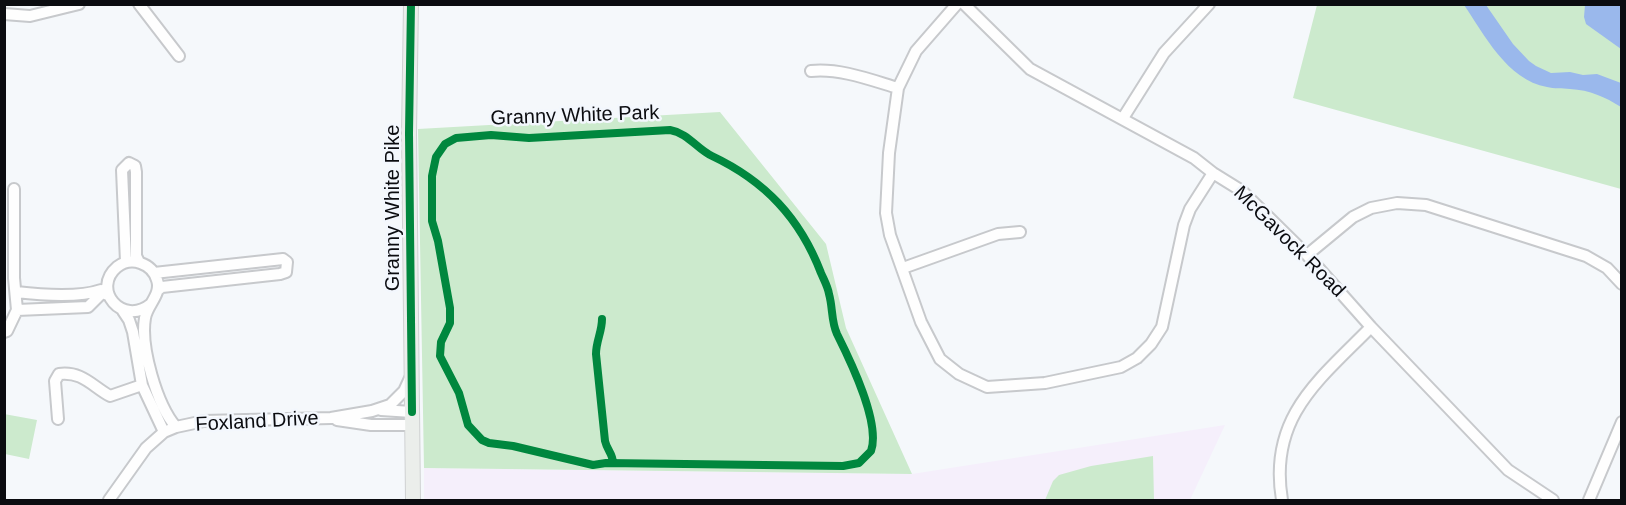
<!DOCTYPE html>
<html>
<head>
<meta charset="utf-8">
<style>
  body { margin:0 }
  #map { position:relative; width:1626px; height:505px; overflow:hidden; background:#f5f8fb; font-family:Arial,sans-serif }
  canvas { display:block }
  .frame { position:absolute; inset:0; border:6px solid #0b0c10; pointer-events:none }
</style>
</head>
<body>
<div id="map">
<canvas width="1626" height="505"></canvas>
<div class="frame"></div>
</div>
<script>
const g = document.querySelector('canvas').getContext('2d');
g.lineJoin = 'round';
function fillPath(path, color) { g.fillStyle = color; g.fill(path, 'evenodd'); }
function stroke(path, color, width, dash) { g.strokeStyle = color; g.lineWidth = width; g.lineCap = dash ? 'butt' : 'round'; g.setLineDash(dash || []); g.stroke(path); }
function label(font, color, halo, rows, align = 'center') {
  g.font = font + ' Arial,sans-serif'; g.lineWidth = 5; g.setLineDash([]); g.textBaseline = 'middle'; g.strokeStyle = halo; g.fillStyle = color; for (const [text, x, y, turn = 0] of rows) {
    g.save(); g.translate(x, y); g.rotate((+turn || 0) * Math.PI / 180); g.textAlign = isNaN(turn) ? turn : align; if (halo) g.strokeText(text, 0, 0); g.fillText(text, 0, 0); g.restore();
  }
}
fillPath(new Path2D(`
  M 1225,425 L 1190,500 L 424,500 L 424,468 L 912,474 Z`), '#f5effb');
fillPath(new Path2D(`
  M 1317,5 L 1621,5 L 1621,189 L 1293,98 Z
  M 720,112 L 826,244 L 846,328 L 912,474 L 424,468 L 418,129 Z
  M 4,414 L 37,420 L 29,459 L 5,454 Z
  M 1153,456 L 1154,500 L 1045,500 L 1053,481 L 1059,475 L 1091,466 Z`), '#cceacd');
fillPath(new Path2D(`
  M 1464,5 L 1486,5 L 1513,44 L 1529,61 L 1536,66 L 1551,73 L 1570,72 L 1583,75 L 1597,74 L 1621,83 L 1621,107 C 1605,97 1590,90 1570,89 C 1562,88 1554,89 1547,87 C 1507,80 1484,34 1464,5 Z
  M 1585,5 L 1621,5 L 1621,49 L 1586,24 L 1584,17 Z`), '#9ab8ec');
const minor = new Path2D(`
  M 139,4 L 179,56
  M 957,4 L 916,51 L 898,88 L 889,153 L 886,213 L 890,235 L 921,322 L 940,359 L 959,374 L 987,387 L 1045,383 L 1121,367 L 1137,358 L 1151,344 L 1162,327 L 1184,225 L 1190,209 L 1213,173
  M 964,4 L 1030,69 L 1194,158 L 1213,173 L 1242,191 L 1307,255 L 1371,327 L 1508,470 L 1553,500
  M 4,14 L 30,16 L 79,4
  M 811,71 C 840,68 871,80 898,88
  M 1123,118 L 1164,53 L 1209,4
  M 14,189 L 14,278 L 17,310
  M 1307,255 L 1353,217 L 1371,208 L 1397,203 L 1426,205 L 1586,256 L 1607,268 L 1622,284
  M 126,262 L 122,170 L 129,163 L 135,166 L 136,172 L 136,256 L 139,262
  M 903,268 L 998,234 L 1020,232
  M 154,273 L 283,259 L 287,262 L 286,272 L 280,274 L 162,287 L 158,290
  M 16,292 C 42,295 78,298 101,290
  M 151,304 C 122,327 91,289 117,267 C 131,256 152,263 157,280 C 162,294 147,305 145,318 C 140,347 157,405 176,427
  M 17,310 L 88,307 L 102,293 L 108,295
  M 123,311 L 129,320 L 133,332 L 142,385 L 164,432
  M 4,332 L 7,331 L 17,310
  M 381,410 L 412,412
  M 58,419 L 55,381 L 59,374 C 82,371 92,386 110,396 L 142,385
  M 337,420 L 371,425 L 412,425
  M 109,500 L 146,448 L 164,432 L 176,427 L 204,421 L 331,418 L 372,411 L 390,405 L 404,391 L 411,376
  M 1282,500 C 1268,417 1319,380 1371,327
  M 1589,500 L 1622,422`);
const major = new Path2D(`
  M 411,4 L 409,133 L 413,500`);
stroke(minor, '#c7c9cc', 14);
stroke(major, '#cfd1d2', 16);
stroke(minor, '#fefefe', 10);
stroke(major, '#ebeeeb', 14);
stroke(new Path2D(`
  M 411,4 L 409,133 L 412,412
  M 670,130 C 688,133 697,149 712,156 C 765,181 800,218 821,273 C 824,280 828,287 829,294 C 833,308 831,321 837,334 C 850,360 881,423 871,451 L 859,463 L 843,466 L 606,463 L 593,465 L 513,446 L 489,443 L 482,440 L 468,425 L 459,393 L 440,356 L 441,342 L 450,323 L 450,308 L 438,241 L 432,221 L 432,176 L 436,157 L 445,144 L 456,138 L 491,135 L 529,138 Z
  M 602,319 C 602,332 596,341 596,354 L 605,441 C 607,450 613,454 613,463`), '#00873e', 8);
label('20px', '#0b0c10', '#f3f7fd', [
  ["Granny White Park",575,116,-2],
  ["Granny White Pike",393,208,-90],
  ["McGavock Road",1289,242,45],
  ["Foxland Drive",257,422,-3]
]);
</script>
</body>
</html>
